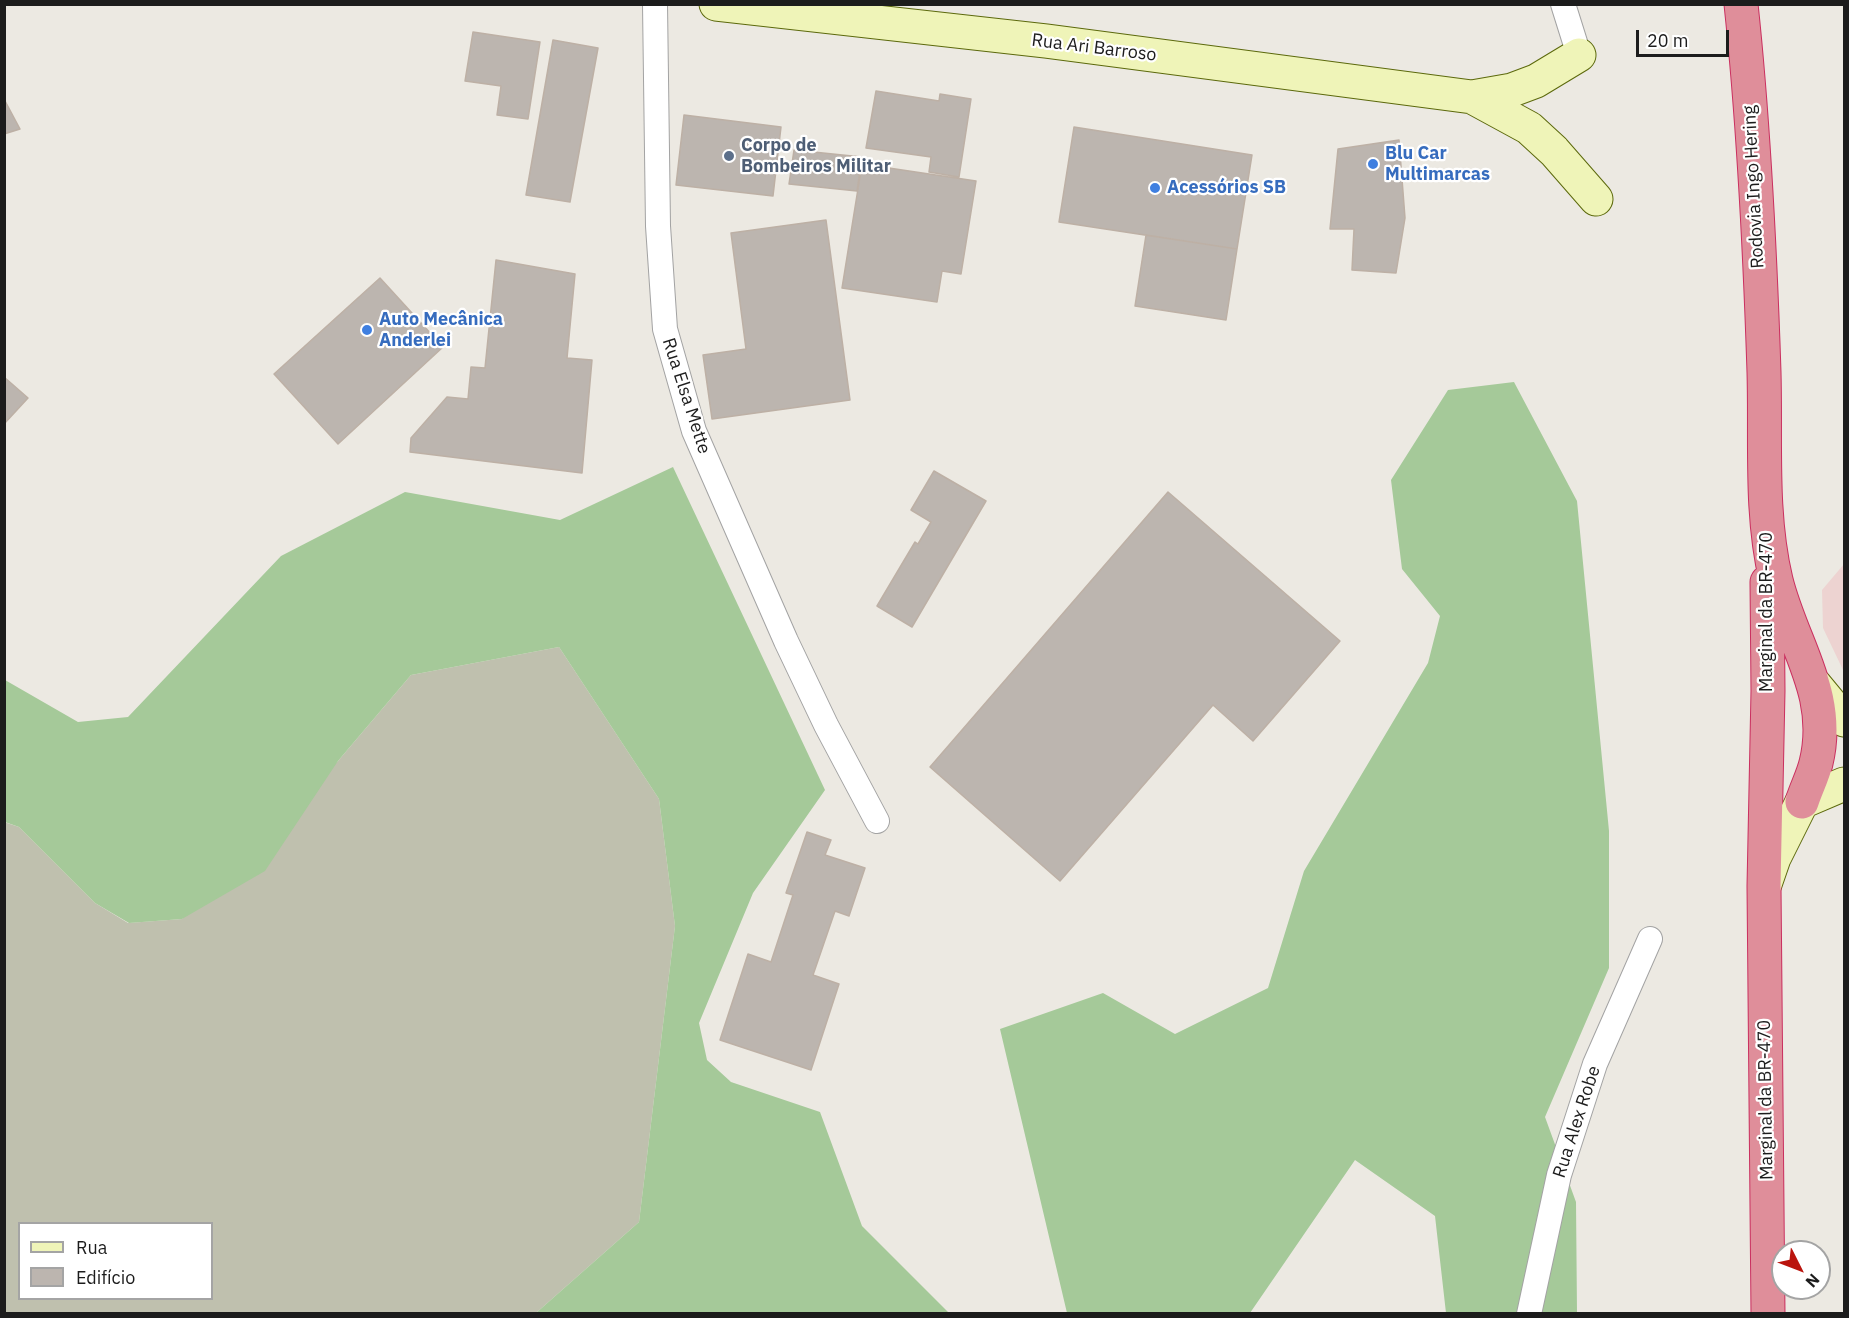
<!DOCTYPE html>
<html>
<head>
<meta charset="utf-8">
<style>
  body { margin:0 }
  #map { position:relative; width:1849px; height:1318px; overflow:hidden; background:#ece9e2; font-family:"IBM Plex Sans",sans-serif }
  canvas { display:block }
  .frame { position:absolute; inset:0; border:6px solid #1c1c1c; pointer-events:none }
  .legend { position:absolute; left:18px; top:1222px; width:195px; height:78px; box-sizing:border-box; background:#fff; border:2px solid #a4a4a4; margin:0; padding:8px 10px; list-style:none; font-size:18px; color:#1c1c1c }
  .legend li { display:flex; align-items:center; gap:12px; height:30px }
  .legend b { width:30px; border:2px solid #a4a4a4 }
  .north { position:absolute; left:1771px; top:1240px; width:60px; height:60px; box-sizing:border-box; background:#fff; border:2px solid #a4a4a4; border-radius:50%; rotate:132deg; font-size:16px; font-weight:700; line-height:24px; text-align:center; color:#1c1c1c }
  .north::after { content:''; display:block; margin:auto; width:21px; height:27px; background:#ba140d; clip-path:polygon(50% 0,100% 100%,50% 72%,0 100%) }
  .scale { position:absolute; left:1636px; top:30px; width:93px; height:27px; box-sizing:border-box; border:3px solid #1c1c1c; border-top:0; padding-left:8px; font-size:18px; line-height:21px; white-space:nowrap; color:#1c1c1c; -webkit-text-stroke:4px #fff; paint-order:stroke }
</style>
</head>
<body>
<div id="map">
<canvas width="1849" height="1318"></canvas>
<div class="frame"></div>
<ul class="legend">
<li><b style="height:8px;background:#eff4b8"></b>Rua</li>
<li><b style="height:16px;background:#bcb5af"></b>Edifício</li>
</ul>
<div class="north">N</div>
<div class="scale">20 m</div>
</div>
<script>
const g = document.querySelector('canvas').getContext('2d');
g.lineJoin = 'round';
function fillPath(path, color) { g.fillStyle = color; g.fill(path, 'evenodd'); }
function stroke(path, color, width, dash) { g.strokeStyle = color; g.lineWidth = width; g.lineCap = dash ? 'butt' : 'round'; g.setLineDash(dash || []); g.stroke(path); }
function label(font, color, halo, rows, align = 'center') {
  g.font = font + ' "IBM Plex Sans",sans-serif'; g.lineWidth = 4.5; g.setLineDash([]); g.textBaseline = 'middle'; g.strokeStyle = halo; g.fillStyle = color; for (const [text, x, y, turn = 0] of rows) {
    g.save(); g.translate(x, y); g.rotate((+turn || 0) * Math.PI / 180); g.textAlign = isNaN(turn) ? turn : align; if (halo) g.strokeText(text, 0, 0); g.fillText(text, 0, 0); g.restore();
  }
}
fillPath(new Path2D(`
  M 1844,564 L 1844,672 L 1823,628 L 1822,590 Z`), '#edd3d1');
fillPath(new Path2D(`
  M 559,647 L 659,799 L 675,926 L 639,1222 L 536,1313 L 5,1313 L 4,822 L 19,827 L 95,903 L 128,923 L 182,919 L 338,761 L 411,675 ZM 20,1224 L 212,1224 L 212,1298 L 20,1298 Z`), '#bfc0ae');
fillPath(new Path2D(`
  M 1514,382 L 1577,501 L 1609,831 L 1609,968 L 1545,1117 L 1576,1202 L 1577,1313 L 1446,1313 L 1435,1216 L 1355,1160 L 1250,1313 L 1067,1313 L 1000,1029 L 1103,993 L 1175,1034 L 1268,988 L 1304,871 L 1428,663 L 1440,616 L 1402,569 L 1391,480 L 1448,390 Z
  M 673,467 L 825,790 L 753,893 L 699,1023 L 707,1060 L 731,1082 L 820,1112 L 862,1226 L 949,1313 L 536,1313 L 639,1222 L 675,926 L 659,799 L 559,647 L 411,675 L 338,761 L 265,871 L 182,919 L 129,923 L 95,903 L 19,827 L 5,822 L 5,680 L 78,722 L 128,717 L 281,556 L 405,492 L 560,520 Z`), '#a5c999');
const building = new Path2D(`
  M 473,32 L 540,42 L 528,119 L 497,115 L 501,86 L 465,81 Z
  M 553,40 L 598,48 L 570,202 L 526,195 Z
  M 876,91 L 939,101 L 940,94 L 971,99 L 959,177 L 929,172 L 931,157 L 866,148 Z
  M 4,99 L 20,129 L 4,134 Z
  M 684,115 L 781,127 L 773,196 L 676,185 Z
  M 1074,127 L 1252,155 L 1237,249 L 1059,222 Z
  M 1399,140 L 1405,218 L 1396,273 L 1352,270 L 1354,229 L 1330,229 L 1338,149 Z
  M 794,150 L 862,157 L 857,191 L 789,184 Z
  M 862,164 L 976,181 L 961,274 L 942,271 L 937,302 L 842,288 Z
  M 826,220 L 850,400 L 712,419 L 703,355 L 746,349 L 731,233 Z
  M 1146,235 L 1237,249 L 1226,320 L 1135,306 Z
  M 496,260 L 575,274 L 567,358 L 592,360 L 582,473 L 410,452 L 411,438 L 447,397 L 468,399 L 471,367 L 485,368 Z
  M 380,278 L 443,347 L 338,444 L 274,374 Z
  M 4,377 L 28,398 L 4,424 Z
  M 934,471 L 986,501 L 912,627 L 877,606 L 915,542 L 918,544 L 931,522 L 911,510 Z
  M 1168,492 L 1340,641 L 1253,741 L 1213,705 L 1060,881 L 930,767 Z
  M 807,832 L 831,840 L 825,855 L 865,868 L 849,916 L 835,911 L 813,975 L 839,984 L 811,1070 L 720,1040 L 748,954 L 771,962 L 793,895 L 786,893 Z`);
fillPath(building, '#bcb5af');
stroke(building, '#bdb0a5', 1.5);
const street = new Path2D(`
  M 655,4 L 658,226 L 665,329 L 694,431 L 786,641 L 826,725 L 877,821
  M 1563,4 L 1579,55
  M 1529,1314 L 1559,1175 L 1595,1064 L 1650,939`);
const secondary = new Path2D(`
  M 716,4 L 1046,41 L 1472,97 L 1512,90 L 1536,81 L 1579,55
  M 1472,97 L 1529,128 L 1554,151 L 1596,199
  M 1815,685 L 1844,720
  M 1765,884 L 1774,858 L 1802,802 L 1844,784`);
const highway = new Path2D(`
  M 1741,4 C 1754,126 1760,250 1764,372 C 1766,441 1760,513 1776,580 C 1792,645 1833,694 1816,763 C 1813,776 1806,789 1802,802
  M 1767,582 L 1768,691 L 1764,886 L 1768,1314`);
stroke(street, '#a3a3a3', 26);
stroke(secondary, '#5c690c', 35);
stroke(highway, '#ca2f5f', 35);
stroke(street, '#fff', 24);
stroke(secondary, '#eff4b8', 33);
stroke(highway, '#df8e9a', 33);
for (const [x, y, r, color] of [
  [729,156,6,"#5c6f8a"],
  [1373,164,6,"#3f7fe0"],
  [1155,188,6,"#3f7fe0"],
  [367,330,6,"#3f7fe0"]
]) { const dot = new Path2D(); dot.arc(x, y, r, 0, 2 * Math.PI); g.fillStyle = color; g.fill(dot); stroke(dot, '#fff', 2); }
label('18px', '#1c1c1c', '#fff', [
  ["Rua Ari Barroso",1094,48,7],
  ["Rodovia Ingo Hering",1754,187,-93],
  ["Rua Elsa Mette",686,396,72],
  ["Marginal da BR-470",1767,612,-90],
  ["Marginal da BR-470",1766,1100,-91],
  ["Rua Alex Robe",1577,1122,-72]
]);
label('bold 18px', '#4e5e75', '#fff', [
  ["Corpo de",741,146],
  ["Bombeiros Militar",741,167]
], 'left');
label('bold 18px', '#366cbe', '#fff', [
  ["Blu Car",1385,154],
  ["Multimarcas",1385,175],
  ["Acessórios SB",1167,188],
  ["Auto Mecânica",379,320],
  ["Anderlei",379,341]
], 'left');
</script>
</body>
</html>
